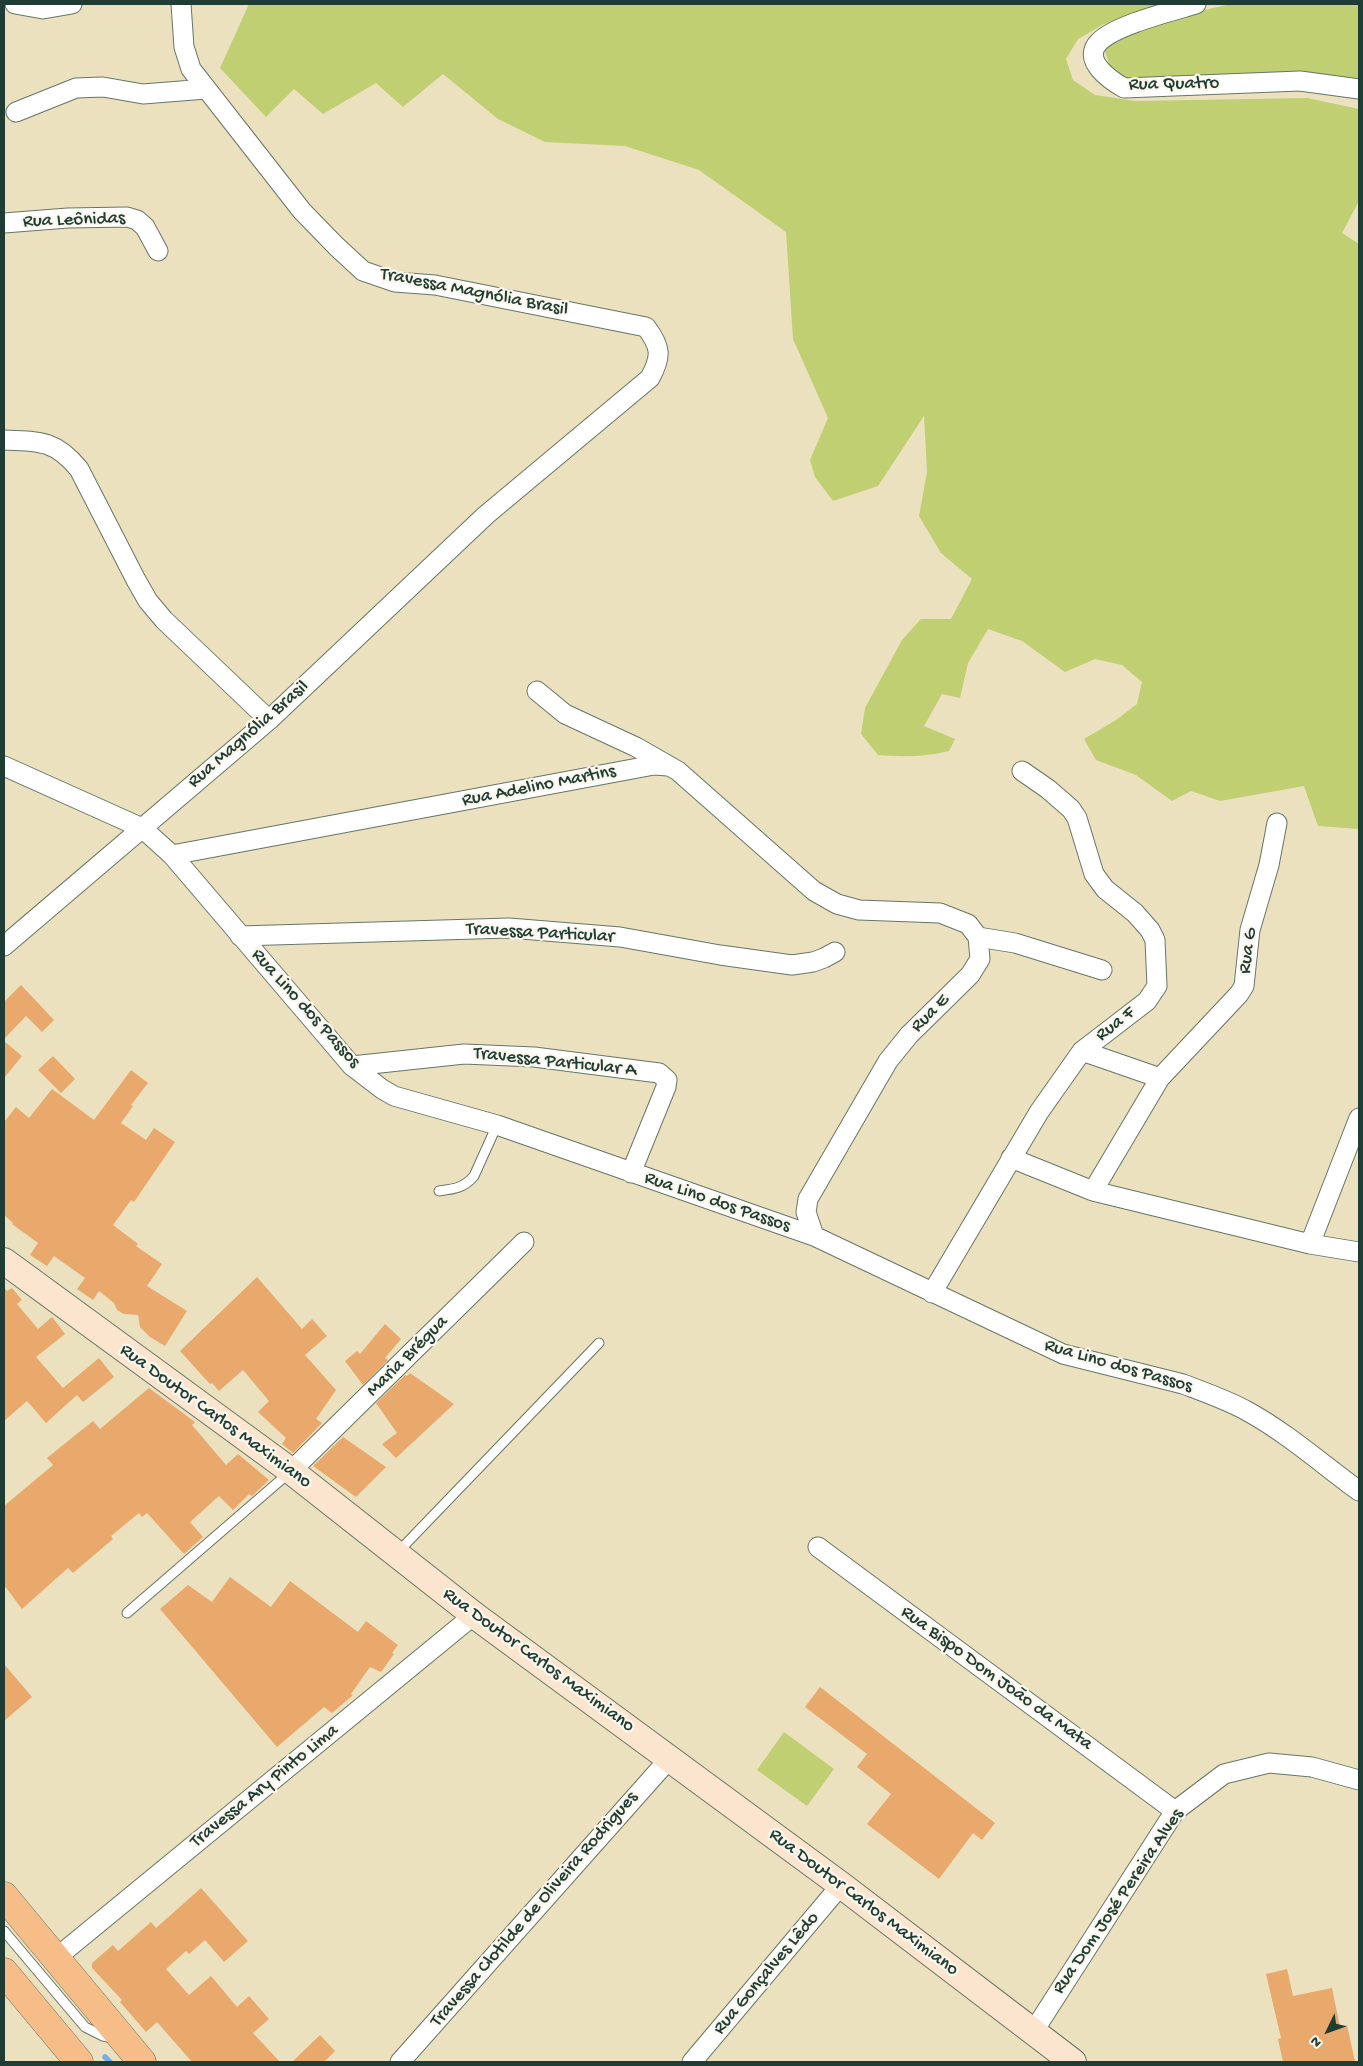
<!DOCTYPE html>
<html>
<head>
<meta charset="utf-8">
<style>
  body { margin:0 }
  #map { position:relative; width:1363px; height:2066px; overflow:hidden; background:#ebe1bf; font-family:"Gochi Hand",sans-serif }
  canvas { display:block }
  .frame { position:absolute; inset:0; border:5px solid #1f3d34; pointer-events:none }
  .north { position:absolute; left:1303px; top:2006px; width:50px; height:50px; -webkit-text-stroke:4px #fbf7ec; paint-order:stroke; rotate:228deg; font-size:14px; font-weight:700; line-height:20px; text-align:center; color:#1f3d34 }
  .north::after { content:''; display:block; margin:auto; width:18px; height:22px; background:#1f3d34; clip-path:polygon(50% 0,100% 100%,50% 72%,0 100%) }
</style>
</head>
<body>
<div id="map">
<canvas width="1363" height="2066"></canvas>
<div class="frame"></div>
<div class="north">N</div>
</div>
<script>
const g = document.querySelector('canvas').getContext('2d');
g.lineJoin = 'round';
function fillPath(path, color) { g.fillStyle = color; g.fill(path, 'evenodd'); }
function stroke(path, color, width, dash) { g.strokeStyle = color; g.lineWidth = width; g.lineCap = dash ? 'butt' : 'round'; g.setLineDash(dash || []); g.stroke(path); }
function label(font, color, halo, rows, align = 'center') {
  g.font = font + ' "Gochi Hand",sans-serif'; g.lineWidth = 4.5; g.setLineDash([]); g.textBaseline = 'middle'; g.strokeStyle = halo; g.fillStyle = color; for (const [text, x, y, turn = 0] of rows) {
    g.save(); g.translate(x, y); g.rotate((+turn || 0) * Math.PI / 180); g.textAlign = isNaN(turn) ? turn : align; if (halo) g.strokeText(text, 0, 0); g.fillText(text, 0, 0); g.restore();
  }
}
fillPath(new Path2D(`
  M 249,4 L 1178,4 L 1104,24 L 1078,39 L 1066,59 L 1073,80 L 1095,95 L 1135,101 L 1307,98 L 1359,109 L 1359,201 L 1342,233 L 1359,244 L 1359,829 L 1318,826 L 1304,786 L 1220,801 L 1191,791 L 1172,801 L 1136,775 L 1096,760 L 1084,739 L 1116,720 L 1137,704 L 1142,682 L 1122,665 L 1095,659 L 1065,672 L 1022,641 L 988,629 L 968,663 L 960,698 L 942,694 L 924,726 L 955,739 L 949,751 C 925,757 903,757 878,755 L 861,734 L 865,708 L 902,640 L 921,619 L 951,619 L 972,579 L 941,553 L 919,516 L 927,472 L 924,416 L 878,486 L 833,501 L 815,477 L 810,460 L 828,418 L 793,339 L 786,232 L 699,170 L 625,146 L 545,142 L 498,119 L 443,74 L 403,107 L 376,83 L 323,114 L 294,89 L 266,117 L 220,68 Z
  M 1231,4 L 1359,4 L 1359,91 L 1130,81 L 1111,69 L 1103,46 L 1122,29 Z
  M 784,1732 L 834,1769 L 807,1806 L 757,1770 Z`), '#bfcf72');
stroke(new Path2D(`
  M 105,2057 L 110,2062`), '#73b0e6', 5.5);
fillPath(new Path2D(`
  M 21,985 L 54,1020 L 42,1032 L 26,1016 L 4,1039 L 4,1002 Z
  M 4,1041 L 22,1056 L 4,1078 Z
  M 53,1056 L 75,1079 L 61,1093 L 38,1070 Z
  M 131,1070 L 148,1083 L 131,1105 L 133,1106 L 121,1123 L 146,1140 L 154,1128 L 175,1142 L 134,1202 L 131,1200 L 113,1225 L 138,1244 L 136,1246 L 162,1264 L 147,1286 L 187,1311 L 165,1346 L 150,1337 L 140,1327 L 138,1315 L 124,1314 L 117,1310 L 114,1303 L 99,1291 L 93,1300 L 77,1289 L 85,1278 L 54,1256 L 47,1266 L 30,1255 L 38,1243 L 12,1224 L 13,1223 L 4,1215 L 4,1122 L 16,1107 L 29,1118 L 52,1089 L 94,1120 Z
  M 257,1277 L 302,1329 L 312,1319 L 327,1336 L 305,1355 L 336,1390 L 316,1419 L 322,1423 L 293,1453 L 282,1444 L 286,1438 L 258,1412 L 269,1401 L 243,1370 L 219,1391 L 212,1383 L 210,1384 L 180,1351 Z
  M 4,1287 L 7,1291 L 12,1288 L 22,1300 L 17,1304 L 38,1329 L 52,1317 L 65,1334 L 36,1357 L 63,1388 L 99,1358 L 114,1377 L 83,1402 L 77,1395 L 46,1423 L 27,1401 L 4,1421 Z
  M 385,1324 L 401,1339 L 385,1358 L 388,1360 L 363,1385 L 345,1361 L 357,1351 L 360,1354 Z
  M 410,1373 L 454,1404 L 396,1458 L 382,1444 L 397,1433 L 376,1403 L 405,1375 L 407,1376 Z
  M 149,1388 L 195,1422 L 192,1425 L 226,1465 L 238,1454 L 269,1480 L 252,1496 L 249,1494 L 233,1510 L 219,1496 L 190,1522 L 203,1537 L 184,1554 L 147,1513 L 142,1517 L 139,1513 L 111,1536 L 113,1539 L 73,1573 L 68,1568 L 22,1609 L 4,1585 L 4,1506 L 53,1465 L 47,1458 L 73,1437 L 93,1421 L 100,1429 Z
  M 343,1437 L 386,1467 L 356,1497 L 313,1466 Z
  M 230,1577 L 271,1607 L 290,1581 L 358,1632 L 366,1621 L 398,1645 L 392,1653 L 394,1654 L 381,1672 L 370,1667 L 351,1694 L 353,1695 L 332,1713 L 324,1707 L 277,1747 L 160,1609 L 188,1585 L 212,1602 Z
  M 4,1664 L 32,1697 L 4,1721 Z
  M 820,1687 L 995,1823 L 982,1840 L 973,1833 L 939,1879 L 867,1824 L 891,1794 L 857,1767 L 867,1754 L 805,1707 Z
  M 201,1888 L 248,1941 L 224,1962 L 205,1940 L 189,1954 L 186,1951 L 166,1969 L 189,1995 L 211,1976 L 237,2007 L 249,1996 L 269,2019 L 253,2033 L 280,2062 L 192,2062 L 157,2022 L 146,2032 L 120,2002 L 122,2000 L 92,1968 L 92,1963 L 113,1945 L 118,1951 L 151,1922 L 156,1928 Z
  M 1287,1969 L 1293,1996 L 1332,1988 L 1340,2027 L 1347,2025 L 1355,2062 L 1283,2062 L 1278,2039 L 1281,2038 L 1266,1974 Z
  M 320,2035 L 335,2051 L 324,2062 L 292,2062 Z`), '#e9a86c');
const service = new Path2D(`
  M 439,1191 C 454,1189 464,1188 474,1176 L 497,1125
  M 398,1552 L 599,1343
  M 127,1613 L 290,1472
  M 4,1931 L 85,2027 L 103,2036 L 113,2038`);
const minor = new Path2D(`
  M 15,4 L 43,9 L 72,4
  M 1196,4 C 1173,11 1115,25 1099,42 C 1081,60 1110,80 1124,88 L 1300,81 L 1359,89
  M 16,112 L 76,88 L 103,87 L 143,94 L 206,89
  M 4,223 L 68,218 L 127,217 L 137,220 L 145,227 L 158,251
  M 4,440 C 39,441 55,440 79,469 L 136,580 L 148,601 L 164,620 L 269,720
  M 537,691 L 565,714 L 636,747 L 678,771 L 814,891 L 837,904 L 859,910 L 940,913 L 968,924 L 978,937 L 980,959 L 970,975 L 909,1035 L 888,1061 L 808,1199 L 806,1212 L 814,1236
  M 4,766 L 142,828 L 172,855 L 352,1066 L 382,1089 L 394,1096 L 497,1125 L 814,1236 L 1063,1354 L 1183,1384 C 1204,1392 1227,1400 1247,1411 C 1287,1433 1322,1464 1359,1491
  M 172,855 L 654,765 L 668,766
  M 240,936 L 509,928 L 620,937 L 720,955 L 792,965 L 813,962 L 824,958 L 835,952
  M 978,937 L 1015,943 L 1102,970
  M 4,946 L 269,720 L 486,515 L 650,378 C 662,356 661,347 646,327 L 435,285 L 395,282 L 363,271 L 336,246 L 302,211 L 191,69 L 184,47 L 181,4
  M 1082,1051 L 1160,1078
  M 352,1066 L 464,1054 L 534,1057 L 659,1073 L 667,1080 L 666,1087 L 631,1173
  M 1011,1158 L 1093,1191 L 1310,1244 L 1359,1252
  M 1093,1191 L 1160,1078 L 1239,994 L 1244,986 L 1250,930 L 1269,865 L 1277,823
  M 1310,1244 L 1359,1118
  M 932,1293 L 1039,1112 L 1082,1051 L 1147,1001 L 1157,986 L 1155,940 L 1150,930 L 1135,913 L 1105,889 L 1094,874 L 1077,818 L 1071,809 L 1048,789 L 1022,771
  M 291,1471 L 524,1242
  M 818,1547 L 1175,1811
  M 56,1958 L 474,1615
  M 1033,2032 L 1175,1811 L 1224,1774 L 1269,1763 L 1312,1767 L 1359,1780
  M 400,2062 L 670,1758
  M 692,2062 L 841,1885`);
const secondary = new Path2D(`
  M 4,1261 L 291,1471 L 474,1615 L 841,1885 L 1073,2062`);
const trunk = new Path2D(`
  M 4,1896 L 142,2062
  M 4,1972 L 79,2062`);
stroke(service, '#667665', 11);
stroke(minor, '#667665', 21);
stroke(secondary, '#667665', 28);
stroke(trunk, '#667665', 29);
stroke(service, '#fff', 9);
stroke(minor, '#fff', 19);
stroke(secondary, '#fce5cf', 26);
stroke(trunk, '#f7bd88', 28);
label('19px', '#1f3d34', '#fbf7ec', [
  ["Rua Quatro",1174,85,-1],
  ["Rua Leônidas",74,221,-2],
  ["Travessa Magnólia Brasil",474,293,11],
  ["Rua Magnólia Brasil",249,735,-41],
  ["Rua Adelino Martins",539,787,-11],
  ["Travessa Particular",540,934,3],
  ["Rua G",1249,951,-82],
  ["Rua Lino dos Passos",305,1009,48],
  ["Rua E",931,1014,-45],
  ["Rua F",1116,1025,-38],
  ["Travessa Particular A",555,1063,6],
  ["Rua Lino dos Passos",717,1203,19],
  ["Maria Brégua",408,1357,-45],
  ["Rua Lino dos Passos",1118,1367,16],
  ["Rua Doutor Carlos Maximiano",215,1417,36],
  ["Rua Doutor Carlos Maximiano",538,1661,36],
  ["Rua Bispo Dom João da Mata",996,1679,36],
  ["Travessa Ary Pinto Lima",265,1787,-39],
  ["Rua Dom José Pereira Alves",1119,1902,-56],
  ["Rua Doutor Carlos Maximiano",863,1903,37],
  ["Travessa Clotilde de Oliveira Rodrigues",535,1910,-49],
  ["Rua Gonçalves Lêdo",767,1974,-50]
]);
</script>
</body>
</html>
